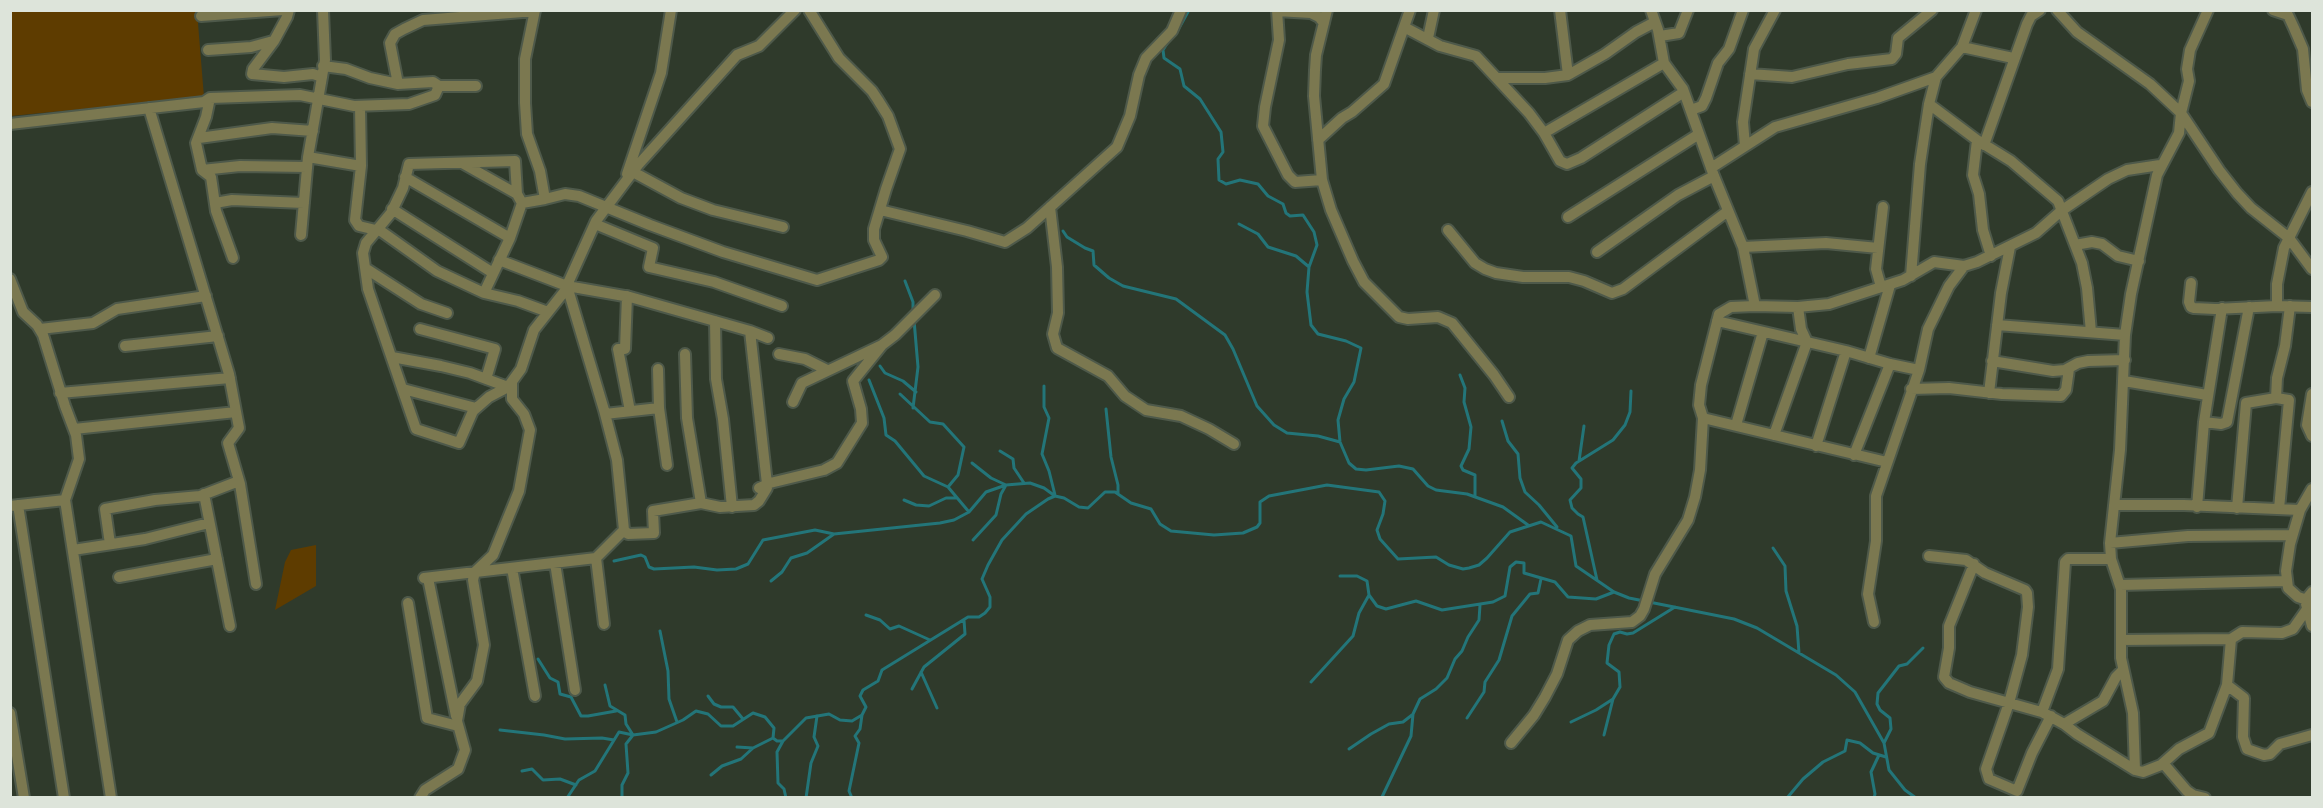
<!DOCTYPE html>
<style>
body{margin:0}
#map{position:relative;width:2323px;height:808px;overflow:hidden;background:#2f3a2b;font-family:"DM Sans",sans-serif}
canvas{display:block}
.frame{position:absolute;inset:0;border:12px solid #dde4da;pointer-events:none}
</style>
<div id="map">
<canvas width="2323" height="808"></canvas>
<div class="frame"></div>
</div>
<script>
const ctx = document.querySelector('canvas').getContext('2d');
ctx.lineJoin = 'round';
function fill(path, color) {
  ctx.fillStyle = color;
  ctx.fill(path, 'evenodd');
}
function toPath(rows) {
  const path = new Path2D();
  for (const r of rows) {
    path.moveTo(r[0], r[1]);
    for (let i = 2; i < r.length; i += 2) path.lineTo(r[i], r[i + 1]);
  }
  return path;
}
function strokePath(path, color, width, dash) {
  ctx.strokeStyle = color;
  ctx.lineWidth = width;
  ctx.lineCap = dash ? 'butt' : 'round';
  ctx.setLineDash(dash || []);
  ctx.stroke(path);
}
const green = toPath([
 [11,11,197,11,204,97,11,116],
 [316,545,316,586,275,610,285,562,291,550]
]);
const stream = toPath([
 [1178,30,1189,10],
 [1168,42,1163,50,1164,58,1180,69,1184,86,1200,99,1221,132,1223,152,1218,159,1219,180,1226,184,1240,180,1258,184,1268,196,1283,204,1286,213,1290,216,1303,215,1314,232,1317,245,1309,267,1307,292,1311,325,1318,334,1346,341,1361,348,1354,382,1344,399,1338,420,1340,442,1349,463,1356,469,1366,470,1399,466,1413,469,1428,486,1436,490,1467,494,1503,507,1528,525],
 [1239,224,1258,234,1268,247,1296,256,1309,267],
 [1063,231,1067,237,1085,248,1093,251,1094,265,1109,278,1123,286,1176,299,1225,335,1233,349,1257,406,1274,425,1287,433,1318,436,1340,442],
 [905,281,913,302,913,310],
 [880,366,885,373,903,381,916,392],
 [1460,375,1465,388,1464,402,1471,427,1469,449,1461,466,1463,470,1475,475,1475,497],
 [869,380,884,418,886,435,895,441,924,476,948,487],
 [1044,386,1044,407,1049,418,1042,454,1049,471,1055,495],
 [900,394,930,422,943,424,964,447,958,475,948,487,969,512],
 [913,408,918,367,914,320],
 [1106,409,1111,457,1118,485,1118,493],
 [1502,421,1508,441,1518,454,1520,478,1525,492,1539,505,1557,527],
 [1000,451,1013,459,1014,468,1024,483],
 [1579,461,1584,426],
 [972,463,991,478,1006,485,1001,494,996,515,973,540],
 [904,500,916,505,929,506,946,498,956,498],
 [1773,548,1785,566,1786,591,1797,626,1799,653],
 [614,561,641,555,645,557,649,567,654,569,694,567,717,570,736,569,748,564,763,540,815,530,834,534,940,523,954,520,969,512,986,492,1006,485,1030,483,1044,488,1055,496],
 [1340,576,1357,576,1367,581,1369,595],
 [1597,580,1583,517,1578,514,1572,508,1570,500,1581,488,1581,479,1572,468,1576,463,1613,440,1625,425,1630,412,1631,391],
 [771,581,782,572,791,558,807,553,834,534],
 [866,615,880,620,890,629,899,626,930,640],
 [660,631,668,671,669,699,677,722],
 [538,659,550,678,558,682,560,694,571,697,581,716,588,716,616,711],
 [921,672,937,708],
 [1311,682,1353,636,1359,613,1369,595,1377,606,1386,609,1416,601,1442,610,1493,602,1505,596,1510,567,1516,562,1524,563,1524,573,1555,582,1568,597,1596,599,1614,592],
 [605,685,610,706,625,715,626,724,633,735,626,744,628,773,622,785,622,798],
 [912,689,924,667,965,634,964,620],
 [708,696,714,704,721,707,733,707,743,719],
 [1467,718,1484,692,1485,682,1499,660,1512,616,1530,594,1538,593,1541,579],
 [1571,722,1596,710,1613,699],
 [500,730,544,735,565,739,602,738,614,740],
 [1604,735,1613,699,1620,687,1619,672,1607,663,1609,645,1614,634,1620,632,1627,634,1633,633,1675,607],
 [783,741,777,752,778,783,784,789,786,798],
 [1884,743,1891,729,1890,718,1880,710,1877,704,1878,693,1899,666,1907,664,1923,648],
 [737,747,753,748,773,738],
 [1349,749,1371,734,1389,724,1403,722,1412,715],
 [522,771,532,769,543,780,560,779,576,785],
 [711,775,722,766,741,759,753,748],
 [1382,797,1411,736,1413,714,1420,699,1436,689,1447,678,1455,659,1462,651,1468,637,1479,620,1480,605],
 [567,798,579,780,595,771,619,732,633,735,656,732,683,720,696,711,708,714,721,726,733,726,753,713,765,717,774,728,773,738,777,741,783,741,806,718,829,714,840,720,852,721,862,715,866,707,860,696,863,690,878,681,882,670,968,617,979,617,985,613,990,607,990,597,982,579,988,565,1002,540,1026,514,1048,499,1055,496,1064,498,1079,507,1088,508,1105,492,1115,492,1131,503,1151,509,1160,524,1171,531,1214,535,1243,533,1257,527,1260,523,1260,502,1269,496,1327,485,1379,492,1385,501,1383,514,1377,530,1380,539,1398,559,1436,557,1449,565,1463,569,1469,568,1479,565,1487,558,1510,532,1541,522,1571,536,1576,566,1614,592,1629,598,1734,619,1757,628,1836,675,1855,692,1884,743,1889,770,1905,790,1916,798],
 [806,798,811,763,818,746,814,737,817,716],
 [852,798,849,791,859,743,855,736,860,729,862,715],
 [1787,798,1803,779,1823,762,1845,751,1847,740,1860,743,1873,753,1886,757],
 [1874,798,1875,794,1871,772,1879,755]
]);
const minor = toPath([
 [289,10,287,17,274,41,253,69,252,74,284,77,313,74,322,77],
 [535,10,525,59,525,103,527,134,540,171,545,199,565,194,579,196,650,225,723,252,817,280,879,260,882,257,874,240,874,229,886,189,900,149,888,116,878,100,872,91,839,58,809,10],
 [1277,10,1279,40,1265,107,1263,126,1288,175,1295,182,1322,180],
 [1327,10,1316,55,1315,70,1314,96,1322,180,1331,210,1353,261,1364,282,1399,317,1408,319,1438,317,1452,323,1494,375,1509,397],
 [1560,10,1568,75],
 [1651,10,1658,30,1664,63,1683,89,1714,176,1743,247,1755,306,1798,307,1829,304,1903,280,1934,262,1964,266,1977,262,2036,233,2061,211,2108,179,2127,170,2160,165],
 [2057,10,2077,32,2150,84,2181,113,2219,170,2237,193,2251,208,2289,238,2312,269],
 [2273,10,2288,15,2294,28,2303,49,2307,90,2312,102],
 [1277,11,1311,13,1319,17,1324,23],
 [201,16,283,10],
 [1404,27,1410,10],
 [1660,36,1679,33,1688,10],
 [1428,38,1434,10],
 [1962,47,2013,58],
 [208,50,251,47,273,41],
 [323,66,346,69,370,78,398,84,390,43,395,34,404,29,423,20,535,11],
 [1750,74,1792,77,1848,64,1892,59,1896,54,1898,38,1932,10],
 [1498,78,1545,78,1568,75,1605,54,1636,32,1655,22],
 [398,84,433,82,439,86,476,86],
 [210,98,206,117,196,143,202,170,211,177,216,211,233,258],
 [1929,104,1977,140,2011,161,2058,201,2082,263,2087,288,2091,332],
 [360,106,361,166],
 [149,108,229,374,239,428,228,443,240,484,256,584],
 [1691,110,1702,106,1706,98,1718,63,1729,49,1743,10],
 [10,124,204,102,210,98,300,95,354,106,409,104,435,95,439,86],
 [1544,133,1664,63],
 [199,138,272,128,313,131],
 [1318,140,1342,118,1352,112,1384,84,1404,27,1440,46,1476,56,1529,113,1544,133,1560,161,1567,164,1581,158,1684,92],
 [1977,140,1973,175,1979,194,1983,230,1991,256],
 [1984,145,2027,24,2031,16,2040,10],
 [1745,146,1743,122,1754,49,1775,10],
 [308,157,361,166,355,220,359,226,376,230],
 [462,163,517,194],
 [1711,168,1775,127,1877,98,1936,77],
 [202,170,240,166,307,167],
 [633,172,681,198,713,210,783,227],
 [627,174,661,73,671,10],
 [405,177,510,238],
 [2312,192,2284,248,2277,284,2277,306,2312,307],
 [545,199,522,203,517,194,515,161,409,164,403,188,391,213,366,243,363,253,368,289,416,429,459,443,473,411,489,397,508,387,521,369,534,330,564,292,596,221,638,165,737,55,759,46,795,10],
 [215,203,232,200,304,203],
 [1050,207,1057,267,1058,313,1053,334,1057,348,1108,376,1125,396,1146,410,1181,416,1209,429,1234,444],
 [392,209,493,273],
 [880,210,967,231,1005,242,1027,228,1117,147,1130,116,1139,75,1146,58,1172,31,1181,10],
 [1568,217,1699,134],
 [595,224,653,248,649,267,714,282,782,306],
 [378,229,437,271,484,293,518,301,548,312],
 [1448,230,1475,263,1485,269,1496,273,1523,277,1569,277,1584,281,1612,293,1623,289,1728,211],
 [301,235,308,157,325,60,323,10],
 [2075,245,2092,242,2102,244,2118,256,2139,261],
 [1743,247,1826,243,1878,248],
 [1597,252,1678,195,1714,176],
 [499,260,567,286,630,297,750,331,768,338],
 [365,268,421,304,447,313],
 [1911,276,1920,164,1929,104,1936,77,1962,47,1976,10],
 [10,279,23,312,37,325,43,335,65,406,76,435,79,459,65,500,111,798],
 [2191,283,2189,302,2191,307,2194,308,2215,309,2277,306],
 [567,286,604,410,617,460,624,530],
 [1881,287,1876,269,1883,207],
 [484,293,510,238,522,203],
 [627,296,625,349,618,349,630,411],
 [715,321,716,379,723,419,732,507],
 [1717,321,1846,351,1890,364,1919,370],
 [1997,325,2125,335],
 [40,329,93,323,117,309,206,296],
 [420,329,495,349,486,379],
 [750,331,767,484],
 [125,346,218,336],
 [685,354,687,418,701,503],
 [779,354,805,359,827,370],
 [392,357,441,366,470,373,508,387],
 [1869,358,1890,285],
 [1992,361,2053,371,2065,370,2078,363,2088,361,2125,360],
 [658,369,659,408,667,465],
 [2124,381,2207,395],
 [403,389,476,408],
 [1911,389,1949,388,2002,394,2061,396,2066,390,2069,369],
 [60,393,230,378],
 [1989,393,2001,293,2010,247],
 [2312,394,2307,425,2312,436],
 [793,402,802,383,882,345,895,335,935,295],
 [605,414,659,408],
 [1703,418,1887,462],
 [2204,422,2221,424,2227,422,2249,307],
 [1736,425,1763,332],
 [74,429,236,412],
 [1774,435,1807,342,1801,329,1798,307],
 [1816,446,1846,351],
 [1854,455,1890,364],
 [759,488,770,483,824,470,837,463,862,423,861,409,853,381,882,345],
 [204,494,230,626],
 [18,505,64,798],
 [2114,505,2184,505,2300,510],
 [10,506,65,500],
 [2197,507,2204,422,2222,308],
 [2237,508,2246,403,2276,398],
 [2279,509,2289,400,2276,398,2277,378,2285,346,2290,306],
 [2110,543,2188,536,2292,535],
 [110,544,105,509,155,500,200,496,239,481],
 [73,550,145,539,209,523],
 [1929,556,1966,560,1985,573,2025,590,2027,593,2028,607,2022,655,2009,703,1986,769,1989,779,2017,791,2032,753,2051,716],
 [596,558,624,530,628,534,654,533,653,511,701,503,720,507,754,505,759,501,767,488],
 [2111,559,2068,559,2065,562,2058,669,2042,712,2064,724,2077,734,2135,770,2143,772,2161,765,2179,749,2209,733,2227,685,2244,698,2243,737,2247,749,2264,755,2270,754,2280,744,2312,735],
 [555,563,575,690],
 [1974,564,1949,626,1949,648,1944,677,1949,683,1970,692,2045,713],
 [512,568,535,696],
 [119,577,217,559],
 [424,578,596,558,604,624],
 [428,578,456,716],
 [2120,585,2286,581],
 [2312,592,2308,597,2306,604,2312,626],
 [2307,600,2298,597,2288,588,2286,571,2290,544,2300,510,2312,489],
 [408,603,427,718,458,726],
 [1874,622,1868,594,1876,541,1876,496,1919,370,1928,329,1949,286,1964,266],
 [2121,640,2231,639,2242,632,2282,633,2293,629,2307,609],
 [2227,685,2231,639],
 [10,713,24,798],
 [2064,724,2103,701,2116,677,2123,670],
 [1511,743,1534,715,1545,697,1557,674,1568,640,1578,631,1590,625,1632,622,1640,616,1644,609,1655,574,1688,520,1695,497,1700,470,1703,418,1699,405,1701,385,1719,314,1731,307,1755,306],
 [2163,763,2187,791,2193,795,2205,798],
 [2135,770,2133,713,2121,658,2121,589,2111,559,2110,543,2120,450,2125,335,2131,294,2157,175,2179,133,2181,113,2189,81,2187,69,2190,50,2208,10],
 [420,798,425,790,458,769,465,750,457,721,460,704,477,681,484,645,473,580,475,572,493,555,519,491,530,430,524,414,512,399,512,383]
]);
fill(green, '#5e3c00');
strokePath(stream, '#237579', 3);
strokePath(minor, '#4e594a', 14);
strokePath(minor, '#7b7850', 10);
</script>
